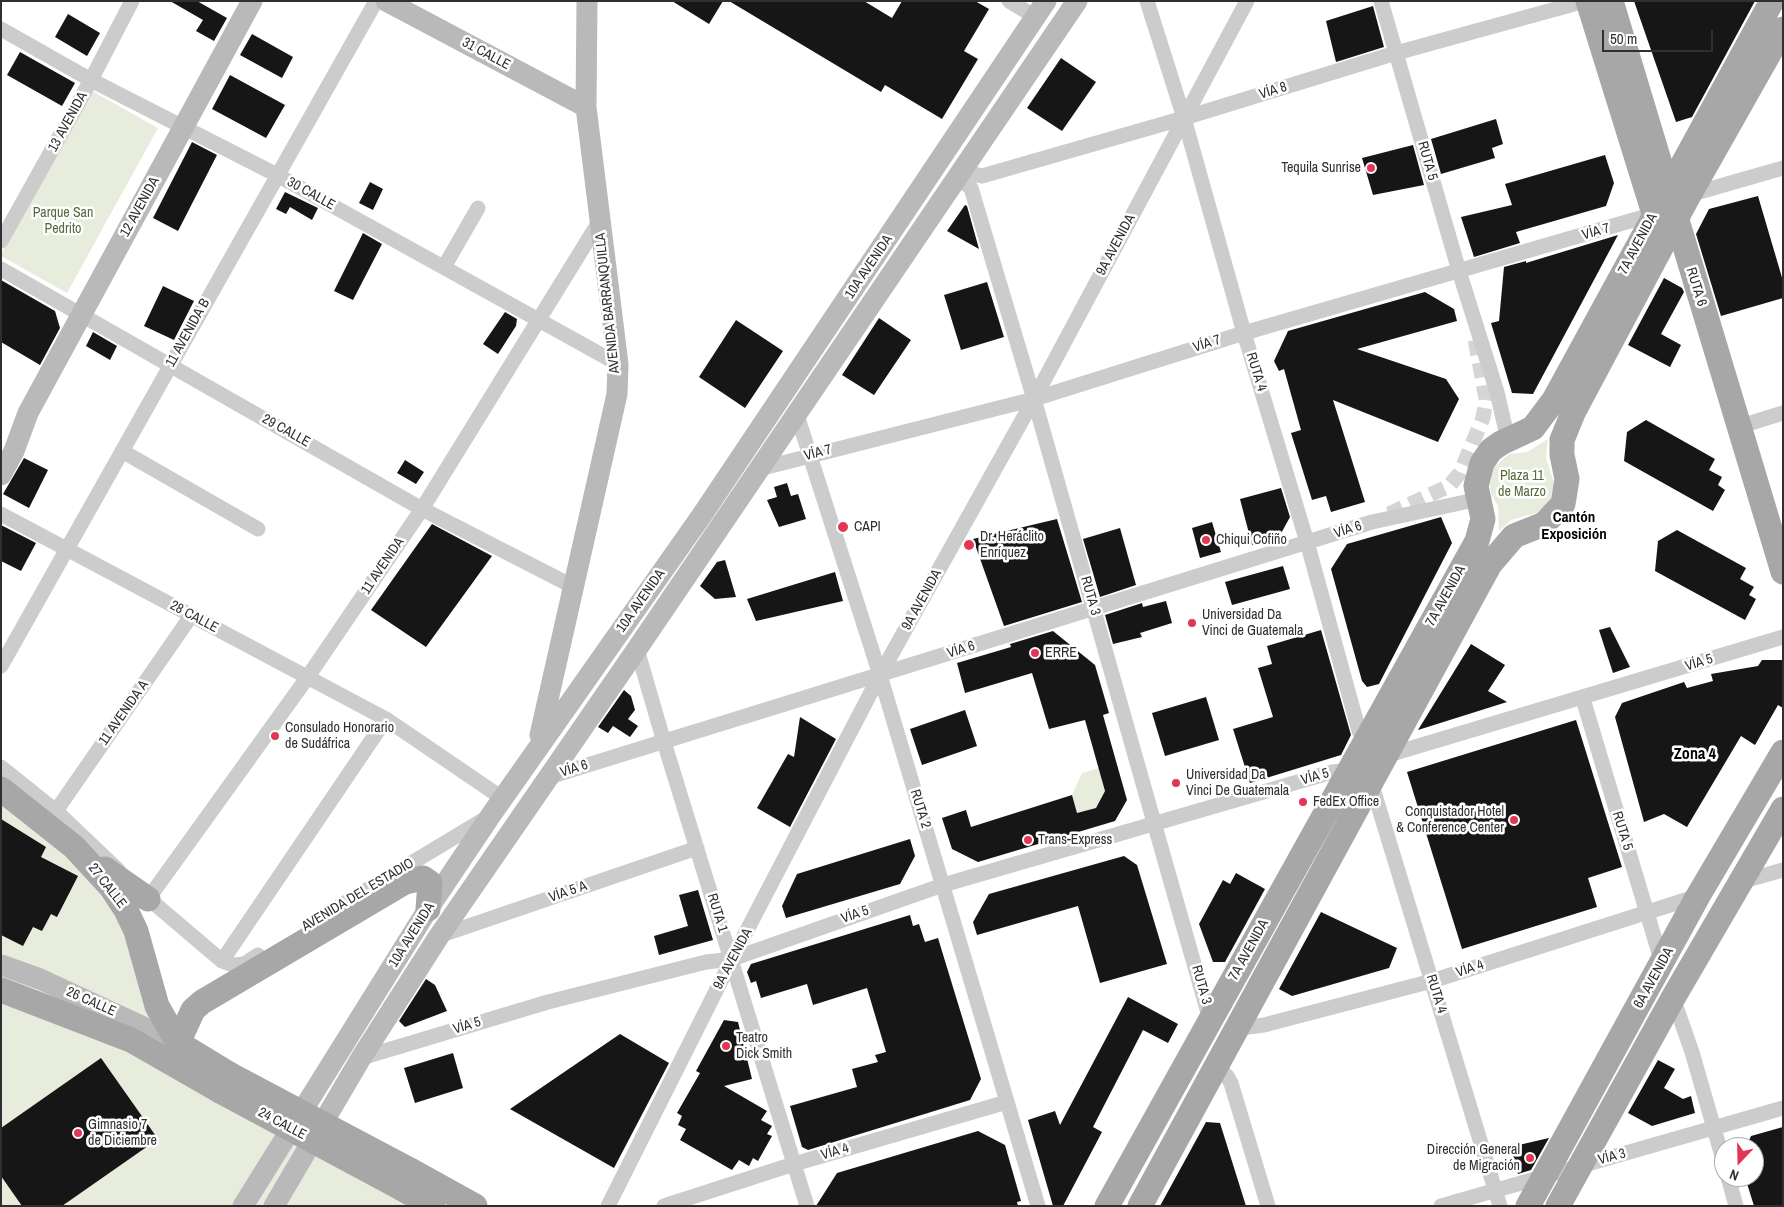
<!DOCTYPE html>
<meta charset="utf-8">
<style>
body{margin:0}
#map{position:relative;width:1784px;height:1207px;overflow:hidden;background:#fff;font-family:"Archivo Narrow",sans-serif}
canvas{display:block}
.frame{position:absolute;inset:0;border:2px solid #2f2f2f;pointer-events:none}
.north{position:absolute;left:1714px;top:1137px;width:50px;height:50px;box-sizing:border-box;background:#fff;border:1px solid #acacac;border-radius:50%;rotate:201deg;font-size:14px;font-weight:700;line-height:20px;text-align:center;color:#2f2f2f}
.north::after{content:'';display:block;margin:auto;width:18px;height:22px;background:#e13656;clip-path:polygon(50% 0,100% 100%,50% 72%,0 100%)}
.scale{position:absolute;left:1602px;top:30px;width:111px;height:22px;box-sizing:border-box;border:2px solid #2f2f2f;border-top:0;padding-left:6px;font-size:15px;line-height:18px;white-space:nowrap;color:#2f2f2f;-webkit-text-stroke:4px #fff;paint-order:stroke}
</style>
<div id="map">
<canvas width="1784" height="1207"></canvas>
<div class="frame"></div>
<div class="north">N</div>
<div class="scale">50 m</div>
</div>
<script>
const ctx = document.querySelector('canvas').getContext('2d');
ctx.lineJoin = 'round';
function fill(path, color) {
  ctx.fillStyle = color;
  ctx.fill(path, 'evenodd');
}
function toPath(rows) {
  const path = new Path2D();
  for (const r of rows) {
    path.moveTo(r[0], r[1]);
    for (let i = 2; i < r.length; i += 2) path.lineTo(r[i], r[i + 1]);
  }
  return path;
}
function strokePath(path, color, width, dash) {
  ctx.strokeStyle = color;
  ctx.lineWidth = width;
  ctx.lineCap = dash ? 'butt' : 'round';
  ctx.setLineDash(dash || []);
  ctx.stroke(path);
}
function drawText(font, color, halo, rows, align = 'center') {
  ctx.font = font + ' "Archivo Narrow",sans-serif';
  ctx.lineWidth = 5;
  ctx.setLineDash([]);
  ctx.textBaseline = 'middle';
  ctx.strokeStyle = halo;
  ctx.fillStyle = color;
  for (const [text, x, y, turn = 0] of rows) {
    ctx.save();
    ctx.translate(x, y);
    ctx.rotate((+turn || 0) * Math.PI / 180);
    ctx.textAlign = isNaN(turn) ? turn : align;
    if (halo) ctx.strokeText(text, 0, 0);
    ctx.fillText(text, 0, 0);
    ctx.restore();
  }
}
const green = toPath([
 [92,91,158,128,67,293,1,256,1,254],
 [1548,439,1546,457,1554,483,1550,501,1536,513,1511,520,1499,531,1498,506,1491,494,1490,484,1493,468,1509,454,1527,452],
 [1099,768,1105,791,1096,808,1077,813,1072,795,1082,773],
 [1,798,66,848,118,907,151,1008,417,1206,1,1206]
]);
const building = toPath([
 [170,1,197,1,227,18,214,41,196,31,203,20],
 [672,1,723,1,709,24],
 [729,1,864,1,892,18,902,1,975,1,989,9,964,51,978,59,942,119,885,85,881,92],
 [1634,1,1755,1,1692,117,1676,122],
 [1373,6,1384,47,1336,62,1326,21],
 [68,14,100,33,87,56,55,37],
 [252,34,293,57,282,78,240,55],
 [20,52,75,83,62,106,7,75],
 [1061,58,1096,82,1062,131,1027,108],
 [230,75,285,105,266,138,212,109],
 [1496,119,1503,144,1492,148,1495,158,1441,174,1431,139],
 [192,142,217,155,178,231,153,218],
 [1413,145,1424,185,1373,195,1362,158],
 [1605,155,1614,183,1606,206,1516,232,1520,243,1474,257,1461,217,1512,205,1505,184],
 [370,182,383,189,373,210,359,203],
 [285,192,318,208,312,220,290,207,286,214,276,209],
 [1758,196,1783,281,1783,298,1721,316,1696,234,1709,209],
 [965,205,967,206,979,249,947,231],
 [363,233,382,244,353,300,334,291],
 [1618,235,1533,394,1512,393,1491,323,1499,321,1504,267,1526,261,1526,263],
 [1664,278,1682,288,1684,292,1661,334,1681,345,1670,367,1628,345],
 [1,280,55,311,60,328,40,365,1,342],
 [987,282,1004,337,961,350,944,295],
 [163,286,194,301,174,340,144,326],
 [1425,292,1454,309,1457,321,1357,349,1446,379,1459,399,1438,442,1333,400,1365,502,1331,512,1326,496,1312,500,1291,433,1301,430,1284,369,1279,371,1274,361,1288,331],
 [505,312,517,319,516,326,498,354,483,344],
 [879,318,911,340,874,395,842,375],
 [736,320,783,351,745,408,699,377],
 [93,332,117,346,110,360,86,346],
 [1646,420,1715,459,1709,470,1722,477,1718,485,1725,490,1713,511,1624,461,1627,432],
 [24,458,48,470,29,508,3,494],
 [405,460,424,472,416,484,397,473],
 [787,483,791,496,798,494,806,519,779,527,767,500,777,497,774,487],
 [1281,488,1290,517,1278,539,1252,545,1240,499],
 [1441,517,1452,543,1379,684,1367,687,1362,681,1331,569,1347,544],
 [1057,519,1082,602,1004,626,973,539],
 [1212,522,1221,552,1200,558,1192,528],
 [432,524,492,556,426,647,371,610],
 [1,525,36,543,21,571,1,561],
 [1120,528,1136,585,1100,597,1083,539],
 [1677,530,1746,568,1740,579,1754,587,1749,595,1756,599,1745,620,1655,571,1658,541],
 [725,560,736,597,715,599,700,586,717,562],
 [1283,566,1290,589,1232,605,1225,582],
 [835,572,843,601,756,621,747,599],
 [1166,601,1172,623,1140,633,1142,637,1113,644,1105,615,1142,603,1143,607],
 [1610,627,1630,667,1613,673,1599,630],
 [1321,630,1351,735,1341,755,1250,783,1233,729,1273,717,1258,668,1272,664,1267,646],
 [1053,631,1095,665,1109,713,1103,715,1127,800,1115,821,978,862,952,849,942,818,966,810,971,827,1072,795,1077,813,1096,808,1105,791,1085,720,1049,729,1032,673,965,693,957,663,1011,647,1010,644],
 [1471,644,1505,665,1488,691,1507,702,1418,730],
 [1762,660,1783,660,1783,708,1778,705,1755,745,1741,736,1687,827,1664,814,1644,822,1615,717,1622,703,1684,682,1687,688,1713,681,1711,674,1758,666],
 [624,690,631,696,635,710,628,719,638,726,630,737,613,726,608,733,598,727],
 [1206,697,1219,740,1165,756,1152,713],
 [965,710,977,746,922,765,910,729],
 [800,717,836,739,790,827,757,808,788,754,794,757],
 [1576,720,1622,867,1588,878,1597,907,1462,949,1407,772],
 [1,819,46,847,41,857,78,876,57,917,51,914,42,931,33,927,23,946,1,935],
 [910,839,915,856,900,884,786,918,782,906,797,874],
 [1124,856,1137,865,1167,964,1100,983,1078,906,977,935,973,922,989,894],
 [1236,873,1265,889,1225,962,1213,962,1199,924,1223,880,1230,884],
 [698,890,713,940,659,955,654,936,688,926,679,895],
 [1321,912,1397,948,1389,968,1292,996,1279,989],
 [910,915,913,926,919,924,925,942,938,938,981,1079,970,1100,808,1150,802,1147,790,1106,857,1087,852,1069,878,1062,875,1055,886,1052,867,988,813,1005,807,984,761,998,756,981,751,983,747,972,751,964],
 [426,979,435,985,447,1011,405,1027,399,1021],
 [1128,997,1178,1024,1168,1043,1143,1030,1093,1127,1102,1132,1063,1206,1053,1206,1028,1120,1055,1111,1060,1125],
 [724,1020,738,1022,752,1079,724,1086,767,1111,761,1120,772,1126,767,1134,772,1136,758,1161,753,1158,749,1166,739,1160,732,1170,680,1140,686,1129,678,1125,682,1116,677,1113,700,1073,696,1071],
 [620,1034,669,1063,614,1168,510,1109],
 [453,1053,463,1088,415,1103,404,1068],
 [101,1058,158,1139,62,1206,22,1206,1,1176,1,1128],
 [1658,1060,1675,1069,1664,1088,1683,1099,1691,1096,1695,1113,1652,1126,1628,1113],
 [1206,1122,1220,1123,1246,1206,1160,1206],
 [1783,1127,1783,1206,1754,1206,1745,1177,1754,1177,1754,1147,1746,1147,1751,1136],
 [978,1131,1005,1145,1021,1201,1017,1202,1018,1206,816,1206,837,1173],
 [1549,1138,1531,1170,1518,1174,1510,1147]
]);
const streetTunnel = toPath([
 [1389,514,1449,486,1460,473,1483,418,1486,399,1475,339]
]);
const street = toPath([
 [1009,1,1036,17],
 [1147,1,1184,118,1244,333,1307,542,1359,731,1365,742],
 [1381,1,1459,271,1497,392,1508,440],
 [1,29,91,80,277,175,618,364],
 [962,171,982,176,1184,118,1396,53,1585,1],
 [958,178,971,188,1034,399,1210,1020],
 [1689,195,1783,168],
 [1,241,91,80,132,1],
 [444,267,478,208],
 [1,269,422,509,574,587],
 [797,415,880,675,1038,1206],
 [1738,427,1783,413],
 [122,451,258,529],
 [759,469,1034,399,1244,333,1654,214],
 [1,514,386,719,502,798],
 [637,649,664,742,807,1206],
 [1,666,376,1],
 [1583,699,1662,963],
 [1385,756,1783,637],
 [1,767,56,811,118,870],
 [549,777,1372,522,1479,499],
 [1371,782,1500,1206],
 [56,811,191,616],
 [1740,882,1783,870],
 [142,893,222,961,233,965,244,964,258,955],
 [148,899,307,678,422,509,599,222],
 [325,915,488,817],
 [439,936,697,848],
 [222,961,386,719],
 [1673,998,1692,1052,1724,1163],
 [1240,1022,1249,1027,1264,1025,1432,981,1698,896],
 [361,1058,548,1002,706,962,732,959,943,885,1332,772,1350,770],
 [1216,1066,1227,1076,1231,1083,1268,1206],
 [1728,1177,1736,1206],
 [608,1206,732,959,880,675,1034,399,1247,1],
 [664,1206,794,1164,1007,1102],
 [1441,1206,1783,1108]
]);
const secondary = toPath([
 [386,1,586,107],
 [1,475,14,451,28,413,252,1],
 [540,735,617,394,618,364,586,107,587,1],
 [1,965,40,979,178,1043],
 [243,1206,428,909,491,815,702,515,1046,1],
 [274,1206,361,1058,439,936,637,649,1077,1]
]);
const primary = toPath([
 [1588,1,1657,223],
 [1611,1,1783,572],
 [1,789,74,847,111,887,126,910,136,931,157,1006,178,1043,229,1074],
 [105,869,148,899],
 [1,990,131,1040,220,1091],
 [178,1043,193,1010,202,1002,405,882,423,878,430,883,428,909],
 [410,1170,475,1206],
 [401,1188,433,1206],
 [1107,1206,1477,541,1483,519,1476,486,1482,463,1491,450,1501,443,1533,428,1554,400,1772,1],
 [1140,1206,1490,564,1514,536,1544,524,1563,504,1567,479,1562,455,1562,440,1573,413,1689,195,1783,29],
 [1528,1206,1698,896,1783,752],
 [1558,1206,1673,998,1783,809]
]);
const primaryBridge = toPath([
 [229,1074,410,1170],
 [220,1091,401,1188]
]);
const markers = [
 [1371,168,5,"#e13656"],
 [843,527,6,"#e13656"],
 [1206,540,5,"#e13656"],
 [969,545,6,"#e13656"],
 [1192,623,5,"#e13656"],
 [1035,653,5,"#e13656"],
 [275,736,5,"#e13656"],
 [1176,783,5,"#e13656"],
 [1303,802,5,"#e13656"],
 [1514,820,5,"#e13656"],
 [1028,840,5,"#e13656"],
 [726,1046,5,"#e13656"],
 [78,1133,5,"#e13656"],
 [1530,1158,5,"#e13656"]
];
const streetNames = [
 ["31 CALLE",486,54,28],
 ["VÍA 8",1273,91,-17],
 ["13 AVENIDA",68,122,-61],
 ["RUTA 5",1427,161,74],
 ["30 CALLE",311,194,29],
 ["12 AVENIDA",140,207,-61],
 ["VÍA 7",1596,232,-16],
 ["7A AVENIDA",1638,244,-62],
 ["9A AVENIDA",1116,245,-62],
 ["10A AVENIDA",869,267,-56],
 ["RUTA 6",1696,287,73],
 ["AVENIDA BARRANQUILLA",608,303,-96],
 ["11 AVENIDA B",188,333,-61],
 ["VÍA 7",1207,344,-18],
 ["RUTA 4",1256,372,73],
 ["29 CALLE",286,431,29],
 ["VÍA 7",818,453,-15],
 ["VÍA 6",1348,530,-18],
 ["11 AVENIDA",383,566,-56],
 ["RUTA 3",1090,596,74],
 ["7A AVENIDA",1446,596,-61],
 ["9A AVENIDA",922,600,-61],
 ["10A AVENIDA",641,601,-55],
 ["28 CALLE",194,617,28],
 ["VÍA 6",961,650,-17],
 ["VÍA 5",1699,663,-17],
 ["11 AVENIDA A",124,713,-55],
 ["VÍA 6",574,769,-17],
 ["VÍA 5",1315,777,-16],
 ["RUTA 2",920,809,73],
 ["RUTA 5",1622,831,73],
 ["27 CALLE",107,886,52],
 ["VÍA 5 A",568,892,-19],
 ["AVENIDA DEL ESTADIO",358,895,-31],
 ["RUTA 1",717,913,73],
 ["VÍA 5",855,915,-19],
 ["10A AVENIDA",412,935,-58],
 ["7A AVENIDA",1249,950,-61],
 ["9A AVENIDA",733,959,-62],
 ["VÍA 4",1470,969,-18],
 ["6A AVENIDA",1654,978,-61],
 ["RUTA 3",1201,985,74],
 ["RUTA 4",1436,994,73],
 ["26 CALLE",91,1002,24],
 ["VÍA 5",467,1026,-17],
 ["24 CALLE",282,1124,28],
 ["VÍA 4",835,1152,-16],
 ["VÍA 3",1612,1157,-15]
];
const poiNames = [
 ["Tequila Sunrise",1361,168,"right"],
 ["CAPI",854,527],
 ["Dr. Heráclito",980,537],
 ["Enríquez",980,553],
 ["Chiqui Cofiño",1216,540],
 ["Universidad Da",1202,615],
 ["Vinci de Guatemala",1202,631],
 ["ERRE",1045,653],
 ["Consulado Honorario",285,728],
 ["de Sudáfrica",285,744],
 ["Universidad Da",1186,775],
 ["Vinci De Guatemala",1186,791],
 ["FedEx Office",1313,802],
 ["Conquistador Hotel",1504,812,"right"],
 ["& Conference Center",1504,828,"right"],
 ["Trans-Express",1038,840],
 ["Teatro",736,1038],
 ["Dick Smith",736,1054],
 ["Gimnasio 7",88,1125],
 ["de Diciembre",88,1141],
 ["Dirección General",1520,1150,"right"],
 ["de Migración",1520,1166,"right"]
];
const parkNames = [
 ["Parque San",63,213],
 ["Pedrito",63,229],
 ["Plaza 11",1522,476],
 ["de Marzo",1522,492]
];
const neighbourhoodNames = [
 ["Cantón",1574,518],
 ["Exposición",1574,535]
];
const quarterNames = [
 ["Zona 4",1695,755]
];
fill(green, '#e7ecdd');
fill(building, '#161616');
strokePath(streetTunnel, '#d5d5d5', 15, [15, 8]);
strokePath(street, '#ccc', 15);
strokePath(secondary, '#b9b9b9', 21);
strokePath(primary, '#a7a7a7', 25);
strokePath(primaryBridge, '#a7a7a7', 25);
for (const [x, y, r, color] of markers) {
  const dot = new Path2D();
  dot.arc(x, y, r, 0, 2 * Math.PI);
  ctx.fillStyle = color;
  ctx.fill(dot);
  strokePath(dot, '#fff', 2);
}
drawText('14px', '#2f2f2f', '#fff', streetNames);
drawText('14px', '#2f2f2f', '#fff', poiNames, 'left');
drawText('14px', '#576a3d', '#fff', parkNames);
drawText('bold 15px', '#000', '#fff', neighbourhoodNames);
drawText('bold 16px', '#000', '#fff', quarterNames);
</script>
